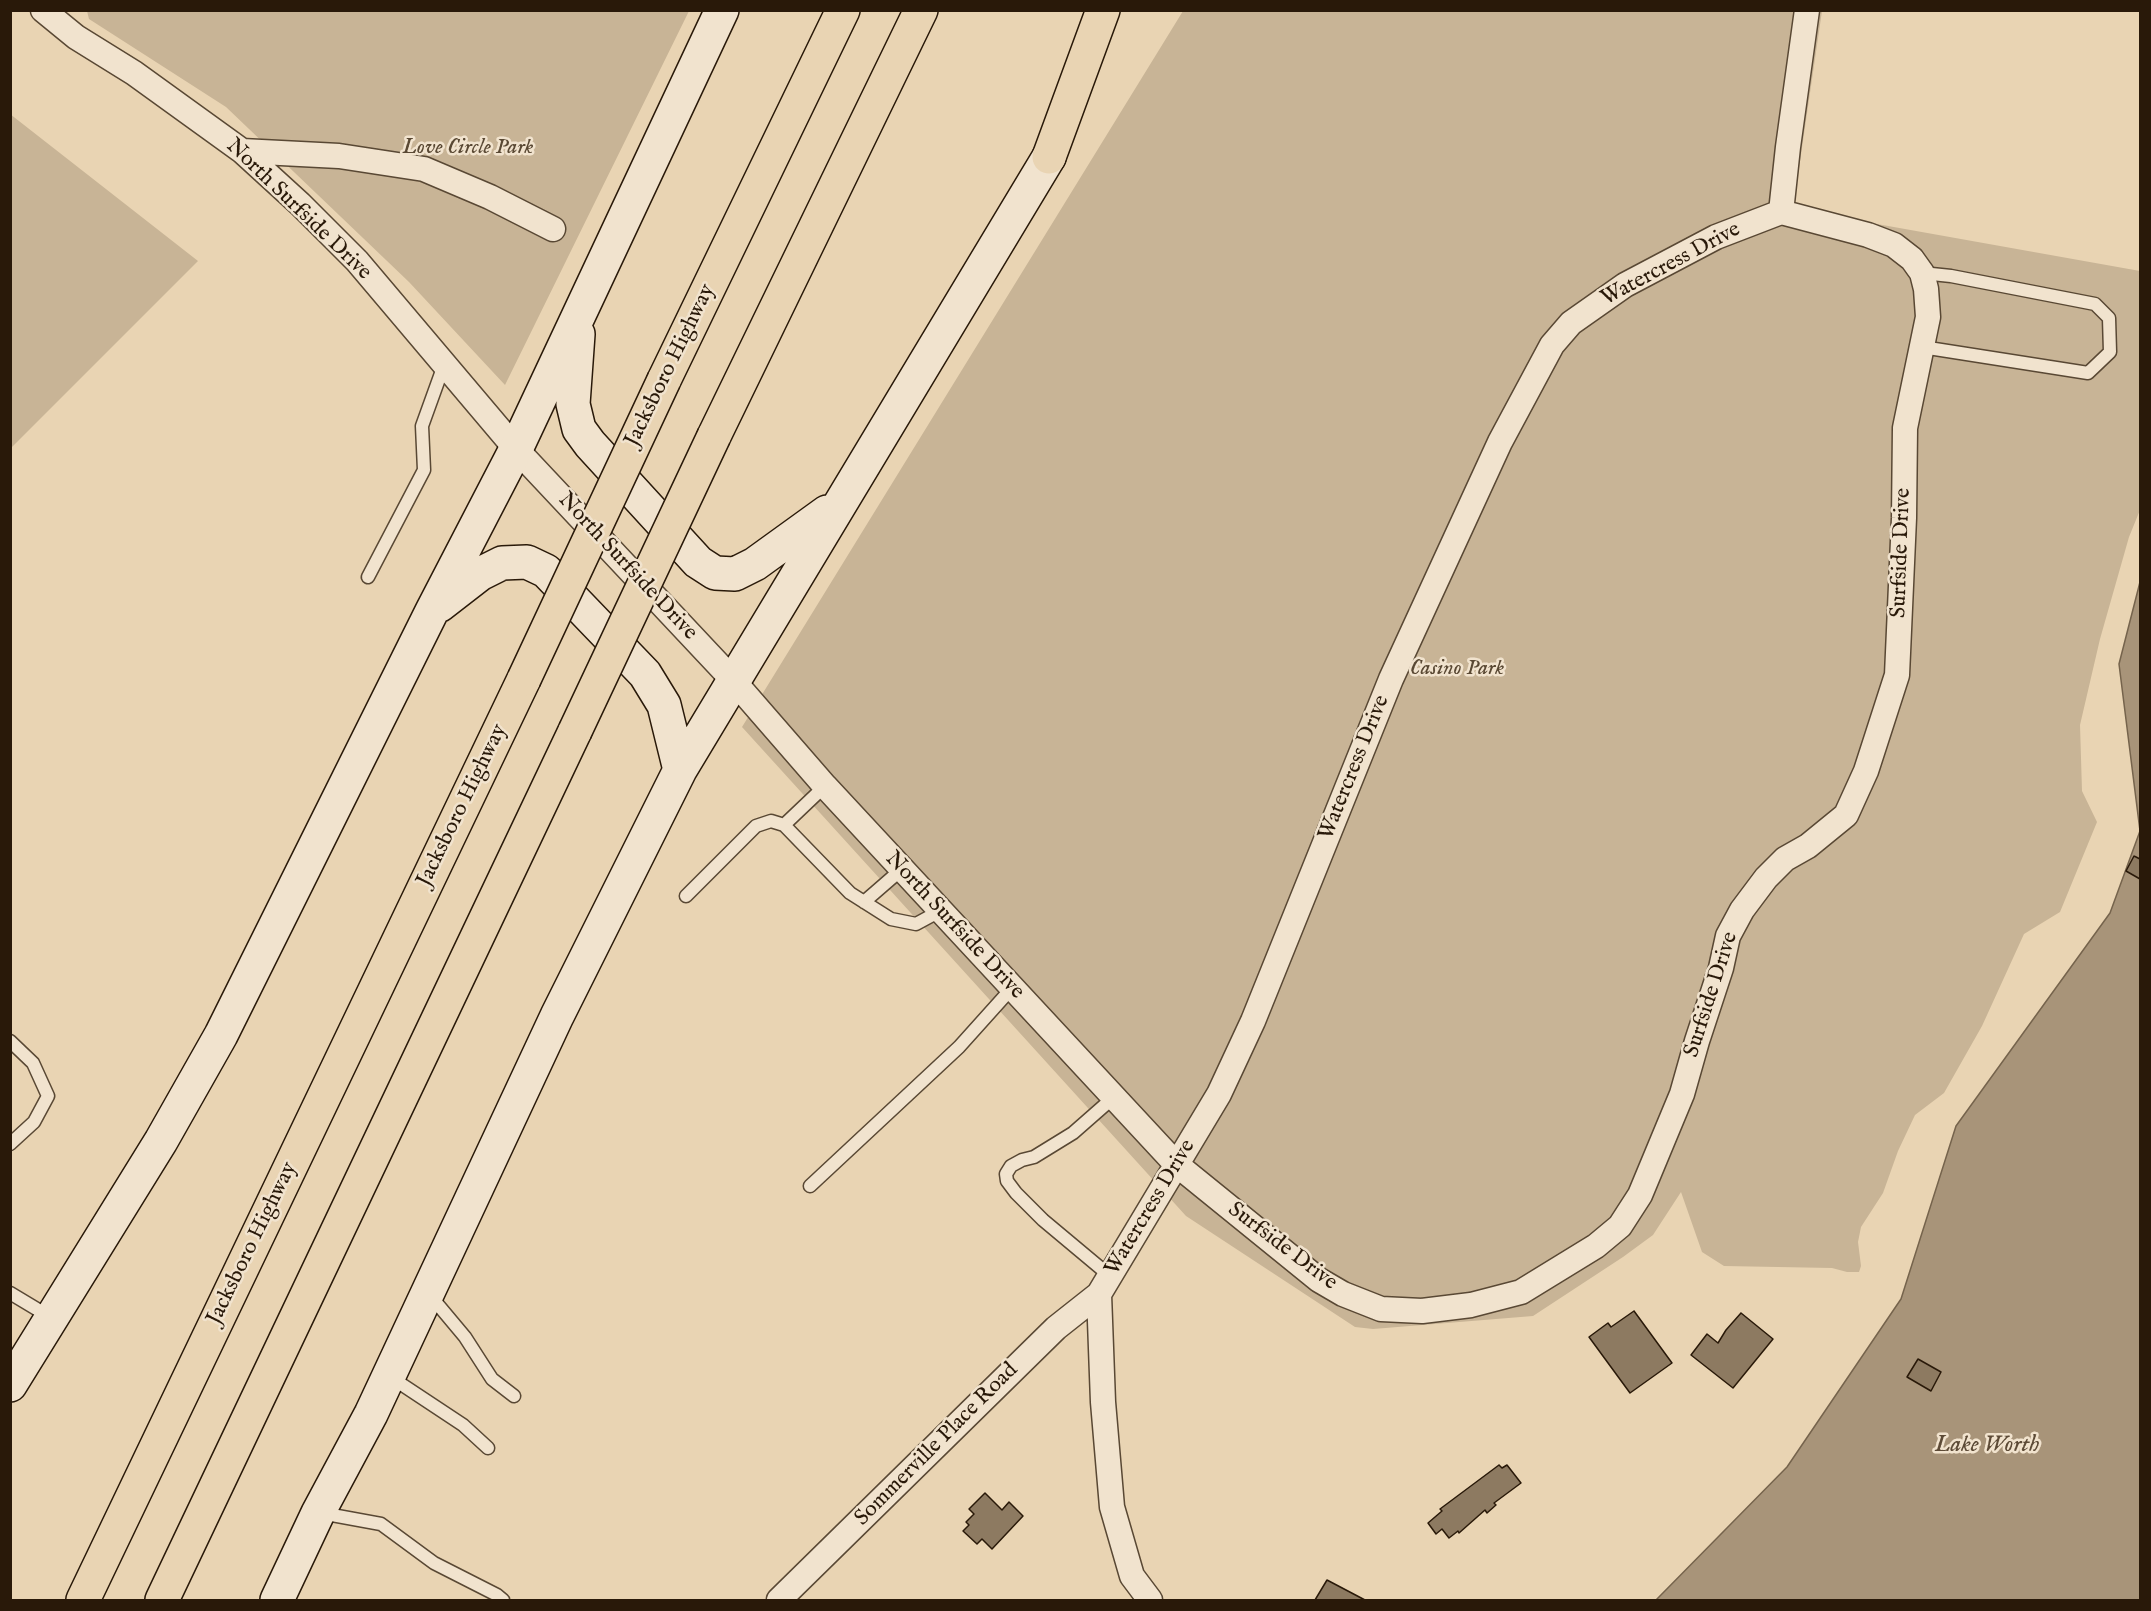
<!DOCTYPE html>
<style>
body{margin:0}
#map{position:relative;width:2151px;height:1611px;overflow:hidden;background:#e9d4b3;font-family:"IM FELL English",serif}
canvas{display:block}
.frame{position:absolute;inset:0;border:12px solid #291909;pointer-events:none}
</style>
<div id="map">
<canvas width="2151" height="1611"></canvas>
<div class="frame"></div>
</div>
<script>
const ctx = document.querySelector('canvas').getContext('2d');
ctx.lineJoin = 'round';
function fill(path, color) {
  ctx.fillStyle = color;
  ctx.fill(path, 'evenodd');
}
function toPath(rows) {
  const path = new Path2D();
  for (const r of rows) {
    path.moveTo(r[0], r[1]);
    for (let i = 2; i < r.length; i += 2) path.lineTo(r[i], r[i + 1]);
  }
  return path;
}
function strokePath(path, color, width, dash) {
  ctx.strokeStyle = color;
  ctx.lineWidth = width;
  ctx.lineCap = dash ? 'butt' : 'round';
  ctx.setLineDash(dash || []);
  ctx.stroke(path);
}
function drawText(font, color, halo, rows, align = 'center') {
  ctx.font = font + ' "IM FELL English",serif';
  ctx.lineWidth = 5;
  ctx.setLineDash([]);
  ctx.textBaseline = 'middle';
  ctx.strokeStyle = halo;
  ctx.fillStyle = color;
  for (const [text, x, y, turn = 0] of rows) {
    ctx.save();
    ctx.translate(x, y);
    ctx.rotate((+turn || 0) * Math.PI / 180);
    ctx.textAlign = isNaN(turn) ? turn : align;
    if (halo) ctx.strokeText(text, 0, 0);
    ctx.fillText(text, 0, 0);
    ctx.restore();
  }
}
const green = toPath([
 [87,11,689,11,505,385,409,282,226,107,89,19],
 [1183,11,1822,11,1793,209,2140,271,2140,510,2129,537,2100,639,2080,725,2082,791,2097,822,2060,912,2024,934,1982,1026,1944,1093,1915,1115,1898,1151,1883,1193,1861,1227,1858,1242,1861,1266,1859,1272,1847,1272,1832,1268,1724,1266,1702,1252,1681,1192,1653,1235,1623,1257,1533,1316,1373,1329,1355,1327,1186,1216,742,727],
 [10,114,198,261,11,448,10,448]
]);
const water = toPath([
 [2140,582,2140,1600,1656,1600,1787,1467,1901,1299,1956,1126,2110,913,2140,831,2119,664,2140,582]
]);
const building = toPath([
 [2134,856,2140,859,2140,879,2126,871,2134,856],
 [1634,1311,1672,1363,1630,1393,1589,1337,1608,1323,1611,1327,1634,1311],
 [1741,1313,1773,1339,1733,1388,1691,1355,1707,1334,1718,1343,1726,1330,1741,1313],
 [1918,1359,1941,1372,1931,1391,1907,1377,1918,1359],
 [1499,1465,1502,1468,1507,1465,1521,1483,1494,1503,1496,1505,1487,1513,1485,1510,1459,1533,1458,1531,1449,1538,1442,1529,1436,1534,1428,1523,1442,1511,1440,1509,1499,1465],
 [985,1493,1002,1510,1009,1502,1023,1516,992,1549,982,1539,977,1544,963,1531,969,1525,966,1522,974,1514,969,1509,985,1493],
 [1327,1580,1365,1600,1315,1600,1327,1580]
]);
const lane = toPath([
 [1922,347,2088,373,2110,352,2109,318,2095,304,1951,276,1922,273],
 [368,577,424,470,422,426,444,365],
 [784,825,825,786],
 [686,896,756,826,771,821,784,825,850,893,891,919,916,924,940,911],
 [864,902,902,869],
 [10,1041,33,1063,48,1096,34,1122,10,1144],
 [810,1186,959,1047,1012,988],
 [1110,1276,1043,1220,1016,1193,1007,1181,1006,1174,1011,1166,1022,1160,1034,1157,1073,1133,1114,1097],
 [10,1293,50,1317],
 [429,1294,465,1337,492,1379,514,1396],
 [389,1376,463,1425,488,1448],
 [321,1513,381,1524,434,1563,497,1595,503,1600]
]);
const street = toPath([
 [43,10,76,37,134,73,242,151,300,204,357,261,516,449,732,679,825,786,1176,1164,1319,1280,1343,1294,1381,1309,1422,1311,1471,1305,1521,1292,1596,1246,1620,1226,1640,1195,1682,1094,1697,1041,1721,968,1728,936,1742,910,1766,878,1785,859,1808,846,1846,815,1866,771,1897,675,1904,518,1905,428,1928,317,1926,289,1922,273,1912,259,1894,245,1868,235,1781,212],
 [242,151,339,156,424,169,490,197,553,229],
 [779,1600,1056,1328,1099,1294],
 [1150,1600,1132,1576,1112,1507,1103,1402,1099,1294,1219,1094,1253,1021,1391,679,1500,442,1552,345,1571,323,1625,285,1716,237,1781,212,1788,147,1807,10]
]);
const secondary = toPath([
 [578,334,573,404,579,429,590,444,698,562,715,573,735,574,755,564,827,512],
 [440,605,480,574,502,563,527,562,546,571,645,674,664,705,680,770],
 [10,1385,161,1141,221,1035,432,611,516,449,722,10],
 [277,1600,318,1513,371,1414,557,1016,680,770,1049,157]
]);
const highway = toPath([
 [1049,157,1103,10],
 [664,380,843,10],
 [714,436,921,10],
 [83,1600,524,679],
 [162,1600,575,731]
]);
const highwayBridge = toPath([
 [524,679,664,380],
 [575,731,714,436]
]);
const parkNames = [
 ["Love Circle Park",468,148],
 ["Casino Park",1457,669]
];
const streetNames = [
 ["North Surfside Drive",298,210,44],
 ["Watercress Drive",1671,265,-28],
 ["Jacksboro Highway",671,366,-64],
 ["Surfside Drive",1902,553,-88],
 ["North Surfside Drive",627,567,47],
 ["Watercress Drive",1355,768,-68],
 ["Jacksboro Highway",463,806,-64],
 ["North Surfside Drive",954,926,47],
 ["Surfside Drive",1712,995,-72],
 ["Watercress Drive",1151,1208,-59],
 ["Jacksboro Highway",253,1244,-64],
 ["Surfside Drive",1282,1247,37],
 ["Sommerville Place Road",937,1445,-45]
];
const waterNames = [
 ["Lake Worth",1987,1446]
];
fill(green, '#c8b496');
fill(water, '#a89479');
strokePath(water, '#75634c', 1.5);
fill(building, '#8d7a61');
strokePath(building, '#291909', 1.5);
strokePath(lane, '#594834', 15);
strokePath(street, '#594834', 27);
strokePath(secondary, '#291909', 36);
strokePath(highway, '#291909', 36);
strokePath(lane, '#f1e3ce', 12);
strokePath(street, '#f1e3ce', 24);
strokePath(secondary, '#f1e3ce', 33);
strokePath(highway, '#e9d4b3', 33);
strokePath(highwayBridge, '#291909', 36, []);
strokePath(highwayBridge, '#e9d4b3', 33);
drawText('italic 22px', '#594833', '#f1e3ce', parkNames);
drawText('22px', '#291909', '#f1e3ce', streetNames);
drawText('italic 24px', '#5c4a36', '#f1e3ce', waterNames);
</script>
